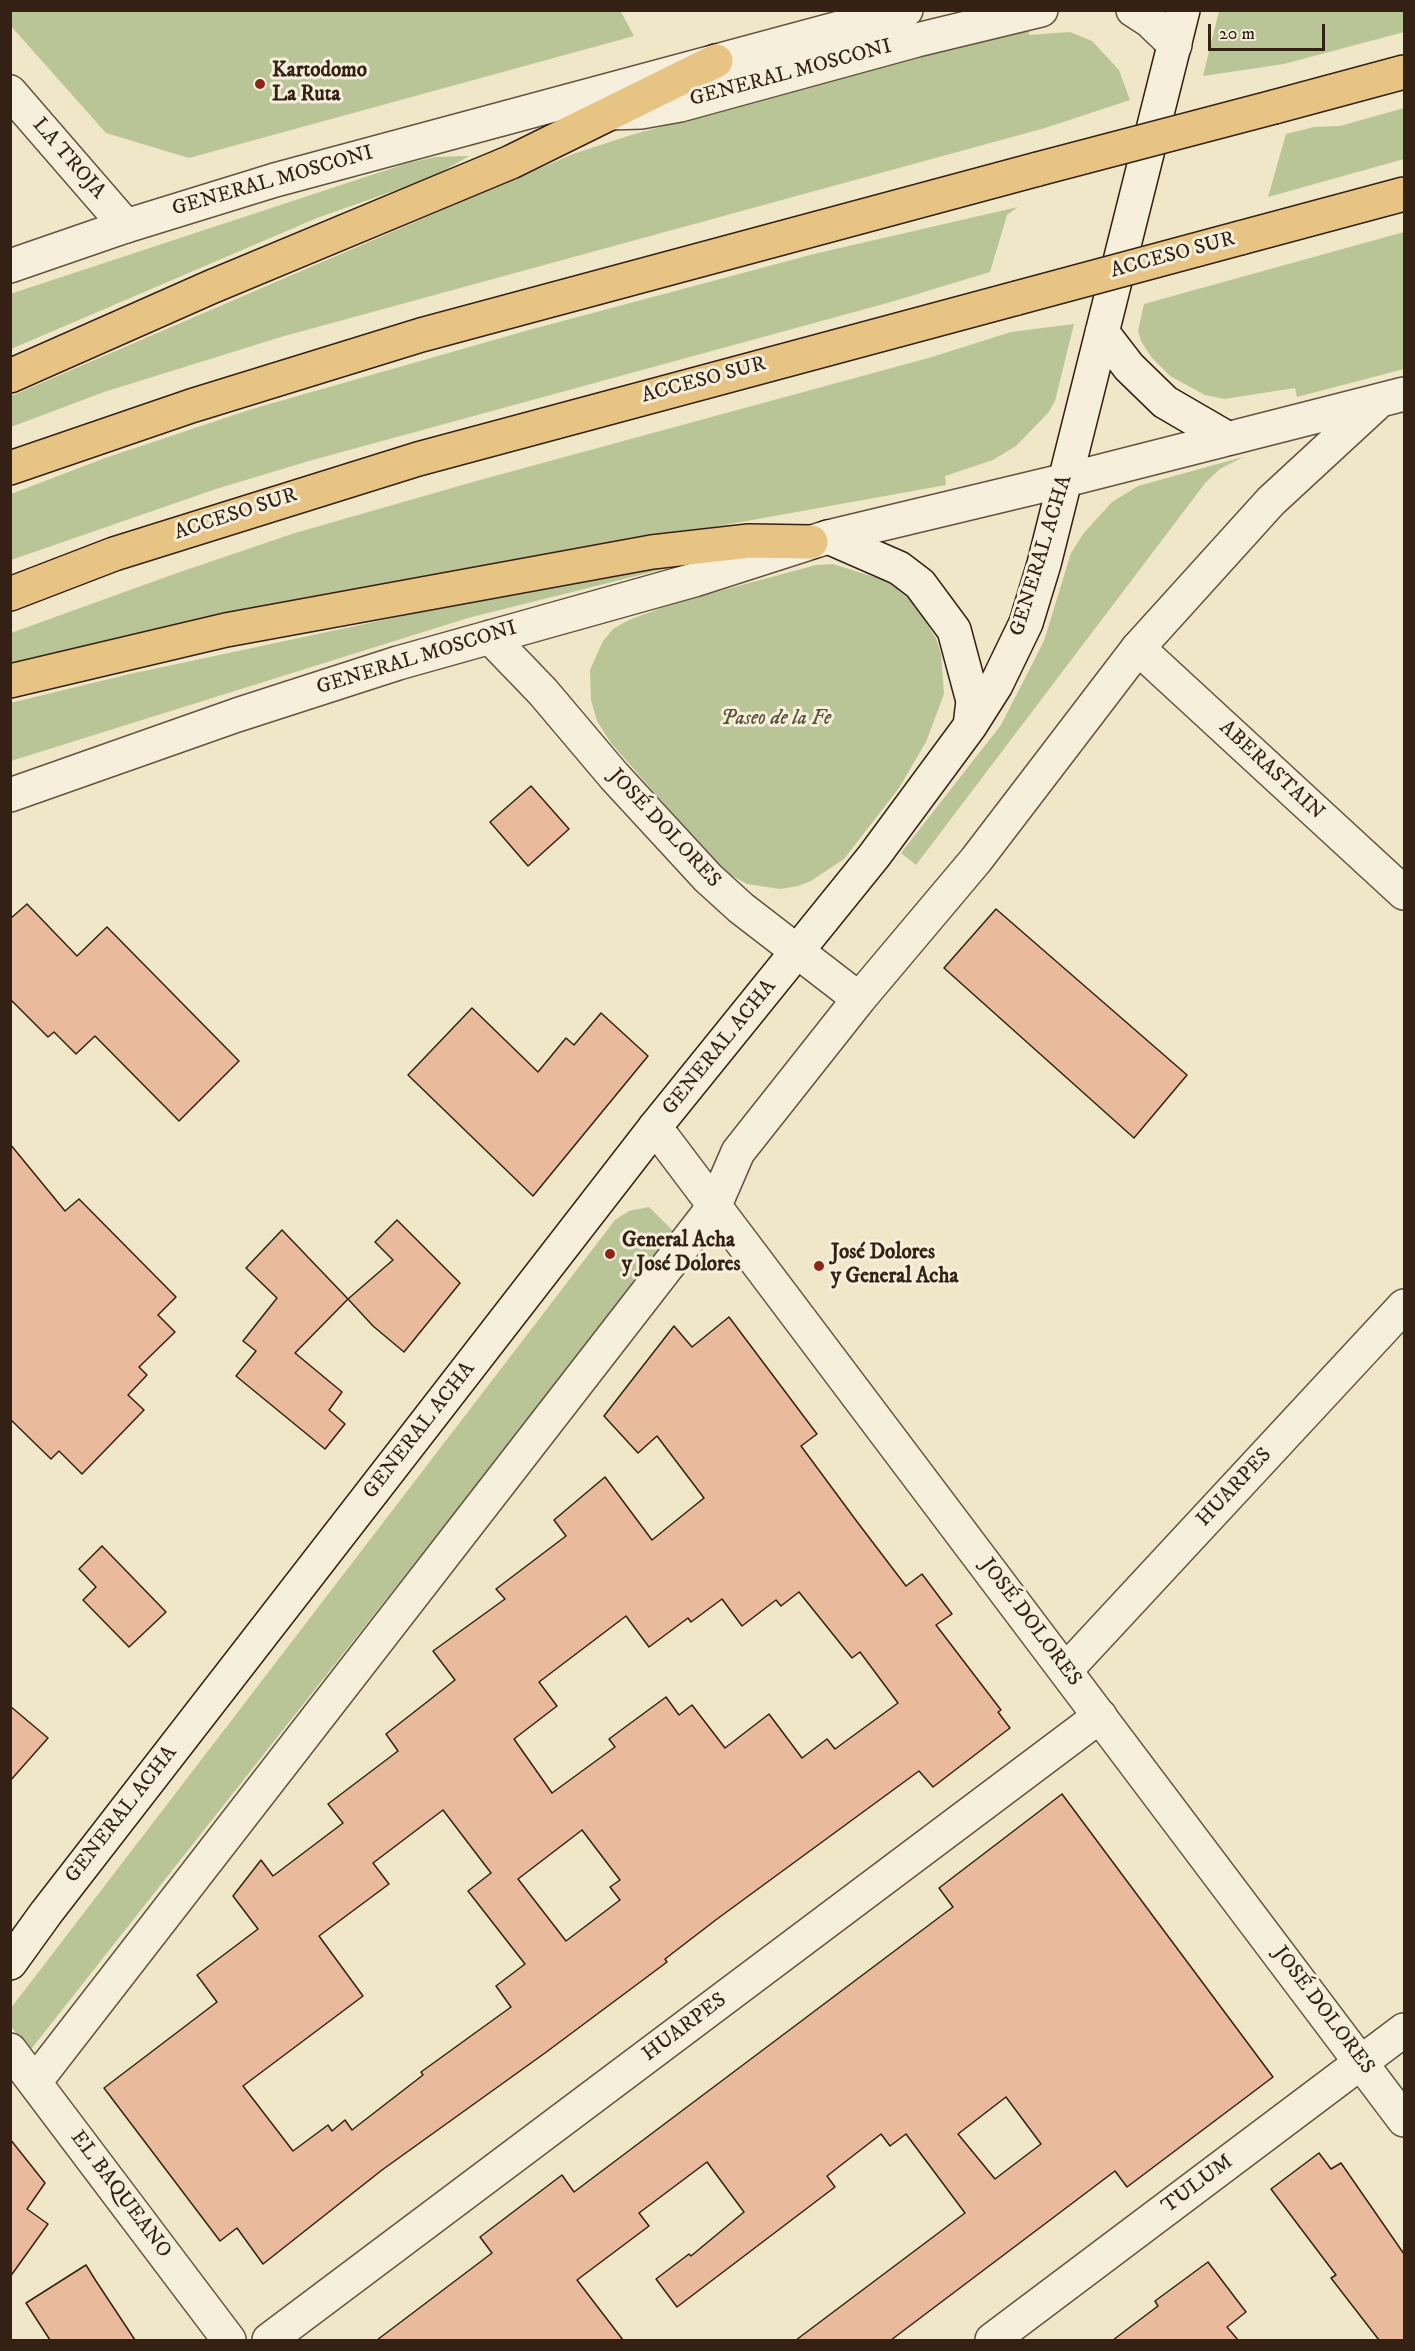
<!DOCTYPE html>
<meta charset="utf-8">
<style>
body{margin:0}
#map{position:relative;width:1415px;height:2351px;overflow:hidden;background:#efe7c7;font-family:"IM FELL DW Pica",serif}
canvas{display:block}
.frame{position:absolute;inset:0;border:12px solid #352113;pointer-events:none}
.scale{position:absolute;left:1208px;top:24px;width:117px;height:27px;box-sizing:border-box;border:3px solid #352113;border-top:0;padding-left:8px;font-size:18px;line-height:21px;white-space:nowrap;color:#352113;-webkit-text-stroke:4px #f5efdb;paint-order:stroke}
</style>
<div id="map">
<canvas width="1415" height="2351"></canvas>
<div class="frame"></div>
<div class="scale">20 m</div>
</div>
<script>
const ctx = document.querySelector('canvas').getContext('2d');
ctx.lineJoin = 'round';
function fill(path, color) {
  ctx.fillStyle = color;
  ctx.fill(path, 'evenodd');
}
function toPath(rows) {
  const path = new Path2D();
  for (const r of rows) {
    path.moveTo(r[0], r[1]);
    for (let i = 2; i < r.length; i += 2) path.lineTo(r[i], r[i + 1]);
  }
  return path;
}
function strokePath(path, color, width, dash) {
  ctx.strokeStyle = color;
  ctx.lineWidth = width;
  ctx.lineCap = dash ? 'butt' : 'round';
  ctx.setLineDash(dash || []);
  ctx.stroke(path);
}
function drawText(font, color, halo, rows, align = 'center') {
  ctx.font = font + ' "IM FELL DW Pica",serif';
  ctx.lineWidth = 6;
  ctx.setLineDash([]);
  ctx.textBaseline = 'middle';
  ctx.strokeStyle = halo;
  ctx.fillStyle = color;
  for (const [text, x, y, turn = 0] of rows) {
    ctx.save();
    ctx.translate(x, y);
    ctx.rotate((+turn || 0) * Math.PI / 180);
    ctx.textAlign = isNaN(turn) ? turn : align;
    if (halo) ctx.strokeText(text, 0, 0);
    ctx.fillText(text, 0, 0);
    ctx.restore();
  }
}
const green = toPath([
 [620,10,634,36,189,158,106,133,10,25,11,10],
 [1219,11,1404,11,1404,32,1284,64,1203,76],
 [1028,27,1029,35,1070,32,1092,41,1119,70,1130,100,1045,128,281,337,104,392,11,427,11,396,573,154,631,135],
 [1404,108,1404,159,1268,197,1286,134,1314,127,1340,126],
 [469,156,433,177,317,218,11,349,10,294,405,164,435,157],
 [1018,207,1007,215,990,272,891,302,309,461,216,489,11,560,11,494,105,458,252,409,529,330,814,254],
 [1404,232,1404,369,1297,397,1295,388,1224,399,1205,395,1170,376,1152,358,1141,341,1138,331,1144,304],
 [1074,324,1055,401,1048,413,1016,446,993,460,945,476,946,485,209,618,11,664,11,633,177,573,295,533,480,480,932,357,1011,332],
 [1243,457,1220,469,1206,482,916,865,901,853,1001,725,1044,641,1071,553,1083,534,1112,502,1138,486],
 [833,564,887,581,911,600,936,638,941,654,944,694,926,742,899,788,844,859,811,881,798,886,780,889,747,884,722,870,611,743,597,721,591,700,590,670,603,641,613,629,629,620,675,603,816,565],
 [676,566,468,618,11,761,10,703,130,674,618,570],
 [649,1207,675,1233,32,2048,27,2048,11,2026,11,2008,615,1220,629,1211]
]);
const building = toPath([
 [531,786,569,829,528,866,490,822,531,786],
 [27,904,77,956,107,927,239,1061,179,1121,95,1036,76,1054,54,1032,48,1037,10,999,10,919,27,904],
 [996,909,1187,1075,1134,1138,944,968,996,909],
 [472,1008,538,1072,566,1038,574,1045,601,1013,648,1056,533,1196,408,1075,472,1008],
 [10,1144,65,1211,79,1199,176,1297,158,1315,175,1332,139,1367,147,1375,128,1395,144,1410,82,1474,59,1451,51,1459,10,1419,10,1144],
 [397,1220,460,1283,404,1352,373,1326,348,1299,393,1260,375,1242,397,1220],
 [282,1230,348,1299,295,1353,342,1392,329,1410,345,1424,325,1449,236,1376,256,1351,243,1341,277,1298,246,1268,282,1230],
 [729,1317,817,1434,801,1446,858,1523,906,1586,922,1574,952,1614,936,1625,1001,1710,998,1712,1010,1728,933,1787,919,1771,717,1919,665,1959,667,1962,545,2053,382,2170,263,2264,237,2228,220,2241,104,2088,217,2002,197,1975,258,1929,233,1896,261,1860,273,1876,343,1823,328,1804,398,1751,386,1734,455,1680,433,1651,505,1599,496,1589,566,1536,554,1520,605,1477,652,1540,704,1498,657,1436,638,1453,604,1416,674,1326,692,1347,729,1317],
 [799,1592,852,1658,860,1652,898,1703,835,1749,827,1739,802,1758,769,1714,725,1748,692,1705,679,1715,666,1697,609,1739,615,1747,552,1793,514,1739,557,1706,539,1682,626,1616,649,1647,688,1618,691,1622,722,1599,742,1626,776,1600,781,1606,799,1592],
 [443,1810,491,1873,468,1891,525,1964,496,1986,511,2007,421,2072,423,2075,352,2130,345,2120,332,2131,328,2125,293,2151,243,2086,363,1996,319,1936,389,1884,373,1863,443,1810],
 [582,1830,620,1880,610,1887,620,1900,566,1941,518,1879,582,1830],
 [102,1546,166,1612,129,1647,83,1600,96,1587,79,1569,102,1546],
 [10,1706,48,1738,10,1781,10,1706],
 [1062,1794,1273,2077,1127,2187,1115,2171,891,2340,796,2340,965,2213,906,2134,890,2146,881,2134,827,2176,835,2187,677,2307,656,2279,689,2254,691,2256,744,2212,707,2162,639,2213,649,2226,577,2280,623,2340,377,2340,492,2253,480,2237,562,2175,574,2192,953,1907,939,1888,1062,1794],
 [1006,2097,1041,2144,995,2179,958,2134,1006,2097],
 [10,2139,45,2183,27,2209,48,2224,10,2277,10,2139],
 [1319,2153,1331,2169,1341,2163,1404,2254,1404,2340,1379,2340,1331,2278,1336,2275,1271,2189,1319,2153],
 [1208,2262,1246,2312,1227,2327,1238,2340,1113,2340,1158,2306,1155,2301,1208,2262],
 [86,2265,96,2281,135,2340,50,2340,26,2303,86,2265]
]);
const minor = toPath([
 [10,92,126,226],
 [1138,648,1404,893],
 [1066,1670,1404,1306],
 [10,2050,229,2340],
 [35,2082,715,1205],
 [269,2340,1100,1716],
 [992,2340,1404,2030]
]);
const tertiary = toPath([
 [1133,10,1150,21,1175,45],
 [609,113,641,112,680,105,917,40,1041,10],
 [10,266,126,226,275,180,906,10],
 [490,637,543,692,614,776,708,878,741,908,859,999],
 [10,795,237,715,398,663,694,580,828,537,1066,480,1404,394],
 [655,1127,1404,2120],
 [715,1205,738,1152,859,999,976,860,1138,648,1271,501,1376,404]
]);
const secondary = toPath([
 [1102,332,1129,367,1165,402,1227,438],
 [828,537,899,568,920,584,954,630,973,701,970,726],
 [10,1963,46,1913,655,1127,874,856,970,726,996,685,1026,623,1044,564,1183,10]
]);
const motorway = toPath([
 [1274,107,1404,72],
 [1240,238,1404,194],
 [10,376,211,287,511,162,716,61],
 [10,468,191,406,421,335,1038,169],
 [10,594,114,554,418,459,1017,298],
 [10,681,226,630,652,552,749,541,811,542]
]);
const motorwayBridge = toPath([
 [1038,169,1274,107],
 [1017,298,1240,238]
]);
const markers = [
 [260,84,6,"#8f2418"],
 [610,1254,6,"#8f2418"],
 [819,1266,6,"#8f2418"]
];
const poiNames = [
 ["Kartodomo",272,72],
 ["La Ruta",272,96],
 ["General Acha",622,1242],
 ["y José Dolores",622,1266],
 ["José Dolores",831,1254],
 ["y General Acha",831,1278]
];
const streetNames = [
 ["GENERAL MOSCONI",791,74,-15],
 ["LA TROJA",68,159,49],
 ["GENERAL MOSCONI",273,182,-16],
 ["ACCESO SUR",1173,256,-15],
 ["ACCESO SUR",704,381,-15],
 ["ACCESO SUR",236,515,-18],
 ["GENERAL ACHA",1042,556,-73],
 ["GENERAL MOSCONI",417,659,-17],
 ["ABERASTAIN",1271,771,43],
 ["JOSÉ DOLORES",664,829,47],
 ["GENERAL ACHA",720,1048,-51],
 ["GENERAL ACHA",420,1431,-52],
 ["HUARPES",1235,1488,-47],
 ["JOSÉ DOLORES",1030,1623,53],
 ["GENERAL ACHA",122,1815,-52],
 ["JOSÉ DOLORES",1323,2011,53],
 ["HUARPES",685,2028,-37],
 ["TULUM",1198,2185,-37],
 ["EL BAQUEANO",120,2195,53]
];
const parkNames = [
 ["Paseo de la Fe",776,720]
];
fill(green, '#b9c596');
fill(building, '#eaba9d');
strokePath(building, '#352113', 1.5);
strokePath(minor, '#645240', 36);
strokePath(tertiary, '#645240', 36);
strokePath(secondary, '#352113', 36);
strokePath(motorway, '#352113', 36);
strokePath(minor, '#f5efdb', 33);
strokePath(tertiary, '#f5efdb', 33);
strokePath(secondary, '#f5efdb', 33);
strokePath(motorway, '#e8c484', 33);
strokePath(motorwayBridge, '#352113', 36, []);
strokePath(motorwayBridge, '#e8c484', 33);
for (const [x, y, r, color] of markers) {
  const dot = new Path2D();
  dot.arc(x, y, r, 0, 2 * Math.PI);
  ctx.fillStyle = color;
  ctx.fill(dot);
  strokePath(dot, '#f5efdb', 2);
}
drawText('bold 21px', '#352113', '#f5efdb', poiNames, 'left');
drawText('21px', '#352113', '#f5efdb', streetNames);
drawText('italic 21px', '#5d523a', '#f5efdb', parkNames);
</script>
